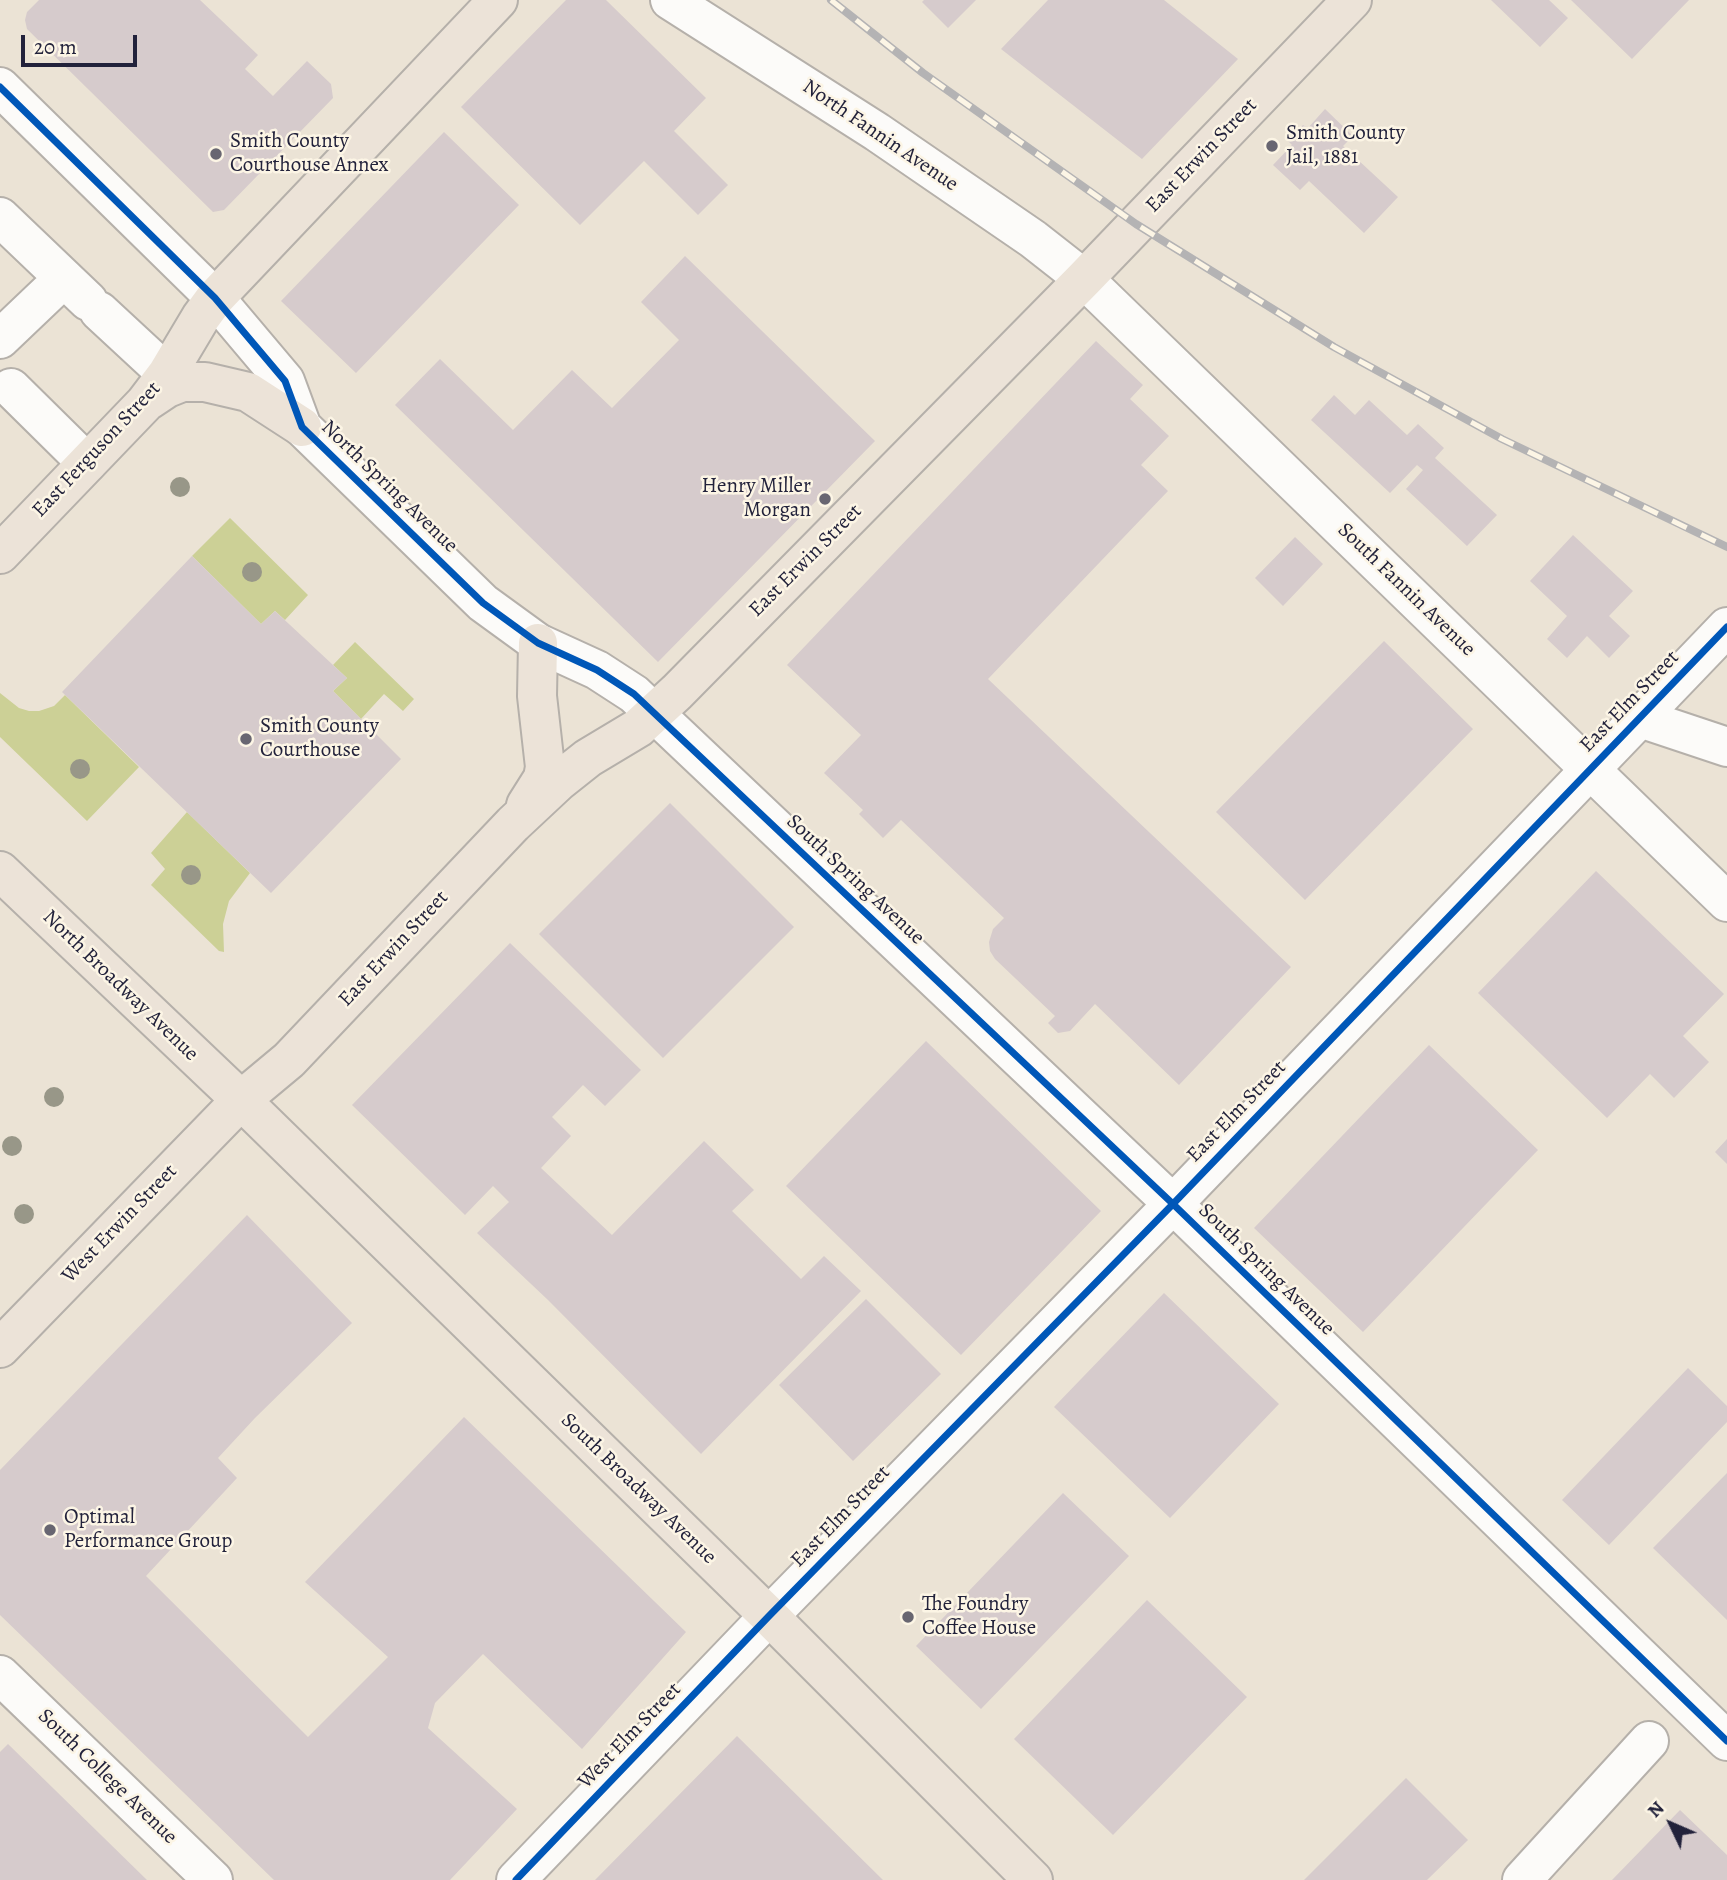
<!DOCTYPE html>
<style>
body{margin:0}
#map{position:relative;width:1727px;height:1880px;overflow:hidden;background:#ebe3d5;font-family:Alegreya,serif}
canvas{display:block}
.north{position:absolute;left:1636px;top:1789px;width:70px;height:70px;-webkit-text-stroke:5px #fcf5e5;paint-order:stroke;rotate:314deg;font-size:19px;font-weight:700;line-height:28px;text-align:center;color:#22223b}
.north::after{content:'';display:block;margin:auto;width:24px;height:32px;background:#22223b;clip-path:polygon(50% 0,100% 100%,50% 72%,0 100%)}
.scale{position:absolute;left:21px;top:35px;width:116px;height:32px;box-sizing:border-box;border:4px solid #22223b;border-top:0;padding-left:9px;font-size:21px;line-height:24px;white-space:nowrap;color:#22223b;-webkit-text-stroke:5px #fcf5e5;paint-order:stroke}
</style>
<div id="map">
<canvas width="1727" height="1880"></canvas>
<div class="north">N</div>
<div class="scale">20 m</div>
</div>
<script>
const ctx = document.querySelector('canvas').getContext('2d');
ctx.lineJoin = 'round';
function fill(path, color) {
  ctx.fillStyle = color;
  ctx.fill(path, 'evenodd');
}
function toPath(rows) {
  const path = new Path2D();
  for (const r of rows) {
    path.moveTo(r[0], r[1]);
    for (let i = 2; i < r.length; i += 2) path.lineTo(r[i], r[i + 1]);
  }
  return path;
}
function strokePath(path, color, width, dash) {
  ctx.strokeStyle = color;
  ctx.lineWidth = width;
  ctx.lineCap = dash ? 'butt' : 'round';
  ctx.setLineDash(dash || []);
  ctx.stroke(path);
}
function drawText(font, color, halo, rows, align = 'center') {
  ctx.font = font + ' Alegreya,serif';
  ctx.lineWidth = 5;
  ctx.setLineDash([]);
  ctx.textBaseline = 'middle';
  ctx.strokeStyle = halo;
  ctx.fillStyle = color;
  for (const [text, x, y, turn = 0] of rows) {
    ctx.save();
    ctx.translate(x, y);
    ctx.rotate((+turn || 0) * Math.PI / 180);
    ctx.textAlign = isNaN(turn) ? turn : align;
    if (halo) ctx.strokeText(text, 0, 0);
    ctx.fillText(text, 0, 0);
    ctx.restore();
  }
}
const green = toPath([
 [230,518,308,595,285,620,275,611,261,624,192,556],
 [355,642,414,699,403,711,384,694,361,719,333,691,347,678,333,665],
 [0,693,19,708,29,711,39,711,54,706,65,695,139,767,87,821,0,737],
 [187,812,250,873,229,901,223,924,224,952,219,951,151,885,165,869,151,853]
]);
const building = toPath([
 [39,0,200,0,258,55,245,69,273,96,307,61,331,84,333,98,224,210,213,212,27,29,25,20,27,12],
 [566,0,606,0,706,98,674,131,728,185,698,215,644,161,580,225,461,107],
 [924,0,976,0,948,28,922,2],
 [1048,0,1164,0,1238,59,1142,159,1001,49],
 [1491,0,1549,0,1568,18,1540,47],
 [1571,0,1689,0,1632,59],
 [1325,109,1353,136,1343,146,1398,197,1364,233,1309,181,1300,190,1273,165,1292,145,1288,141,1303,125,1308,128],
 [444,132,519,205,356,373,281,301],
 [685,256,875,441,658,662,395,405,440,359,513,430,572,370,612,408,679,340,641,302],
 [1096,341,1143,385,1130,399,1169,436,1141,465,1168,491,988,679,1291,967,1179,1085,1095,1004,1070,1031,1058,1033,1048,1023,1055,1016,995,959,990,951,989,942,993,929,1004,918,901,820,883,838,859,814,863,810,824,773,861,735,787,665],
 [1334,395,1355,415,1369,400,1407,435,1418,424,1444,448,1435,458,1497,515,1467,546,1406,489,1423,470,1417,465,1390,493,1311,420],
 [1573,535,1633,591,1609,616,1630,636,1609,658,1587,636,1567,658,1547,639,1567,616,1530,581],
 [1295,537,1323,564,1283,606,1255,578],
 [192,556,261,624,275,611,347,678,333,691,401,759,271,893,62,692],
 [1384,641,1473,729,1305,900,1216,812],
 [670,803,794,927,663,1058,539,934],
 [1596,871,1724,994,1683,1036,1709,1062,1674,1098,1650,1074,1607,1118,1478,993],
 [510,943,641,1070,605,1106,583,1085,552,1117,571,1136,541,1168,612,1235,704,1141,754,1190,732,1211,801,1279,824,1256,861,1291,701,1454,548,1300,477,1233,509,1202,493,1186,465,1215,352,1105],
 [926,1041,1101,1211,961,1355,786,1186],
 [1429,1045,1538,1150,1363,1332,1254,1228],
 [1727,1139,1727,1164,1715,1152],
 [247,1215,352,1323,255,1418,218,1458,237,1478,146,1576,308,1737,388,1657,305,1582,464,1417,686,1632,582,1749,483,1654,435,1703,428,1728,517,1809,450,1880,274,1880,0,1615,0,1470],
 [1164,1293,1279,1404,1170,1518,1054,1407],
 [866,1299,941,1374,853,1461,779,1385],
 [1688,1368,1727,1406,1727,1422,1609,1545,1562,1500],
 [1727,1473,1727,1620,1653,1548],
 [1063,1493,1129,1556,981,1709,916,1646],
 [1147,1600,1247,1697,1113,1835,1014,1739],
 [737,1736,883,1880,595,1880],
 [8,1744,147,1880,0,1880,0,1752],
 [1406,1778,1468,1840,1427,1880,1304,1880],
 [1680,1810,1727,1855,1727,1880,1612,1880]
]);
const minor = toPath([
 [670,0,877,132,1033,239,1084,279,1727,902],
 [0,87,215,298,285,381,302,427,483,603,538,643,597,670,634,694,1173,1204,1727,1741],
 [0,217,88,301],
 [99,311,167,374],
 [0,339,63,279],
 [11,388,87,463],
 [1640,718,1727,747],
 [0,1675,213,1880],
 [516,1880,769,1616,1173,1204,1727,627],
 [1522,1880,1649,1741]
]);
const major = toPath([
 [149,400,167,388,182,382,205,382,248,392,302,427],
 [0,554,145,403,167,374,201,317,215,298,498,0],
 [526,805,543,778,545,767,537,696,538,643],
 [0,871,241,1100,769,1616,1033,1880],
 [0,1348,241,1100,289,1060,513,824,559,781,588,758,638,728,677,692,1084,279,1352,0]
]);
const rail = toPath([
 [831,0,923,73,1136,224,1334,347,1502,439,1727,547]
]);
const cycleway = toPath([
 [0,87,215,298,285,381,302,427,483,603,538,643,597,670,634,694,1173,1204,1727,1741],
 [516,1880,769,1616,1173,1204,1727,627]
]);
const trees = [
 [180,487],
 [252,572],
 [80,769],
 [191,875],
 [54,1097],
 [12,1146],
 [24,1214]
];
const markers = [
 [1272,146,7,"#686671"],
 [216,154,7,"#686671"],
 [825,499,7,"#686671"],
 [246,739,7,"#686671"],
 [50,1530,7,"#686671"],
 [908,1617,7,"#686671"]
];
const poiNames = [
 ["Smith County",1286,134],
 ["Jail, 1881",1286,158],
 ["Smith County",230,142],
 ["Courthouse Annex",230,166],
 ["Henry Miller",811,487,"right"],
 ["Morgan",811,511,"right"],
 ["Smith County",260,727],
 ["Courthouse",260,751],
 ["Optimal",64,1518],
 ["Performance Group",64,1542],
 ["The Foundry",922,1605],
 ["Coffee House",922,1629]
];
const streetNames = [
 ["North Fannin Avenue",880,136,34],
 ["East Erwin Street",1202,156,-46],
 ["East Ferguson Street",97,450,-47],
 ["North Spring Avenue",389,487,44],
 ["East Erwin Street",806,561,-45],
 ["South Fannin Avenue",1406,590,44],
 ["East Elm Street",1630,702,-46],
 ["South Spring Avenue",855,880,43],
 ["East Erwin Street",394,949,-47],
 ["North Broadway Avenue",120,986,44],
 ["East Elm Street",1237,1112,-46],
 ["West Erwin Street",120,1224,-46],
 ["South Spring Avenue",1266,1270,44],
 ["South Broadway Avenue",638,1489,44],
 ["East Elm Street",841,1517,-46],
 ["West Elm Street",630,1736,-46],
 ["South College Avenue",107,1777,44]
];
fill(green, '#ccd096');
fill(building, '#d6cbcc');
strokePath(minor, '#b5b0aa', 42);
strokePath(major, '#b5b0aa', 42);
strokePath(minor, '#fcfbf9', 38);
strokePath(major, '#ece3d8', 38);
strokePath(rail, '#b4b3b4', 8);
strokePath(rail, '#fcf5e5', 5, [16]);
strokePath(cycleway, '#0057b8', 7);
ctx.fillStyle = '#989788';
for (const [x, y] of trees) {
  ctx.beginPath();
  ctx.arc(x, y, 10, 0, 2 * Math.PI);
  ctx.fill();
}
for (const [x, y, r, color] of markers) {
  const dot = new Path2D();
  dot.arc(x, y, r, 0, 2 * Math.PI);
  ctx.fillStyle = color;
  ctx.fill(dot);
  strokePath(dot, '#fcf5e5', 2.5);
}
drawText('21px', '#22223b', '#fcf5e5', poiNames, 'left');
drawText('21px', '#22223b', '#fcf5e5', streetNames);
</script>
